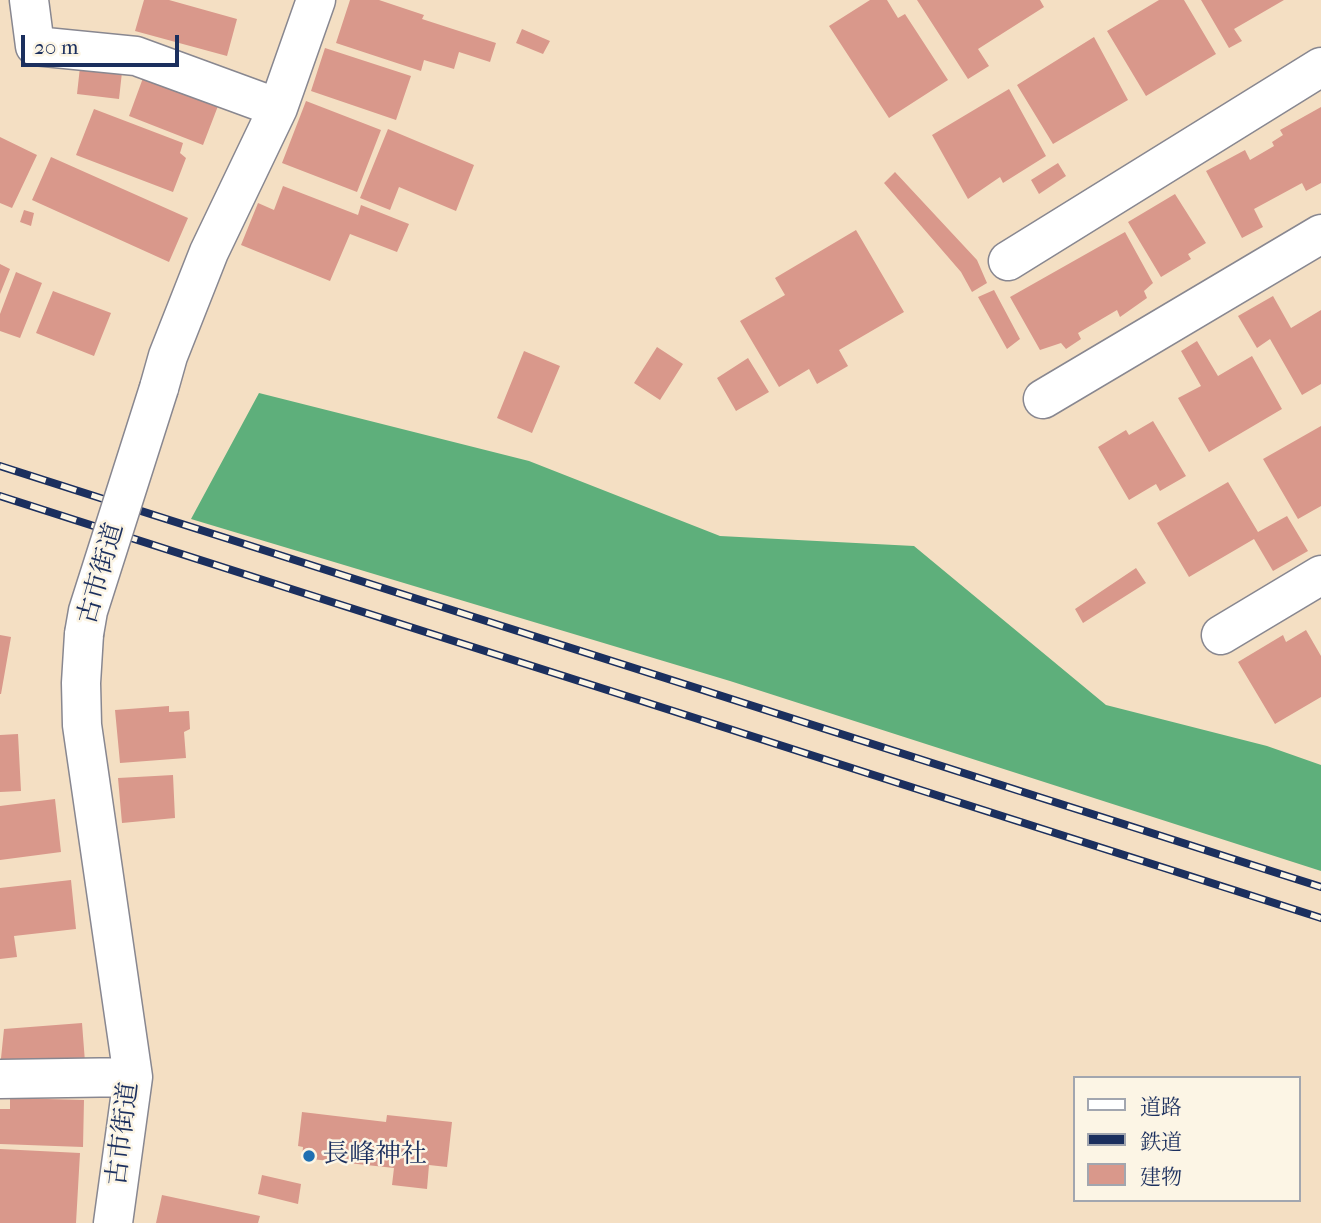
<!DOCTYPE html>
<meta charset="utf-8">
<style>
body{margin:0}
#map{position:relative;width:1321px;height:1223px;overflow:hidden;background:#f4dfc3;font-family:"IM FELL French Canon","Noto Serif JP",serif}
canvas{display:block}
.legend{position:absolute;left:1073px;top:1076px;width:228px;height:126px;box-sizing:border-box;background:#fcf5e5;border:2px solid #a2a6af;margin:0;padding:9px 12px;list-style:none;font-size:21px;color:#1b2f5e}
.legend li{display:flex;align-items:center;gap:14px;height:35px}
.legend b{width:35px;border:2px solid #a2a6af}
.scale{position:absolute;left:21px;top:35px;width:158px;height:32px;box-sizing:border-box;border:4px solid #1b2f5e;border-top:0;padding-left:9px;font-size:21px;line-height:24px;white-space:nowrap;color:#1b2f5e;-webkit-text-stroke:5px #fcf5e5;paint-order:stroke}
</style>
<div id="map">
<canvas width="1321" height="1223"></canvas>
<ul class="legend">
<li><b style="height:9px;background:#fff"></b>道路</li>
<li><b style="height:9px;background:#1b2f5e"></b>鉄道</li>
<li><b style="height:19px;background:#d9988b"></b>建物</li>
</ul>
<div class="scale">20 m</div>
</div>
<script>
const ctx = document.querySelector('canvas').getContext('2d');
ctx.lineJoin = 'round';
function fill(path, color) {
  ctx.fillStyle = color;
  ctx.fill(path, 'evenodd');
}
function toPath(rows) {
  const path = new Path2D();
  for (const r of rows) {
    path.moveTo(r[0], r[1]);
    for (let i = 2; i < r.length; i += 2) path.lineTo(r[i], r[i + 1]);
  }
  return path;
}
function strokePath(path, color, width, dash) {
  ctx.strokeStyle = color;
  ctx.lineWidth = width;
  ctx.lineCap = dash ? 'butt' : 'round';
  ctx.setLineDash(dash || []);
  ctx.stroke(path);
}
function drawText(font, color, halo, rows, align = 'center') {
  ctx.font = font + ' "IM FELL French Canon","Noto Serif JP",serif';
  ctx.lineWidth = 5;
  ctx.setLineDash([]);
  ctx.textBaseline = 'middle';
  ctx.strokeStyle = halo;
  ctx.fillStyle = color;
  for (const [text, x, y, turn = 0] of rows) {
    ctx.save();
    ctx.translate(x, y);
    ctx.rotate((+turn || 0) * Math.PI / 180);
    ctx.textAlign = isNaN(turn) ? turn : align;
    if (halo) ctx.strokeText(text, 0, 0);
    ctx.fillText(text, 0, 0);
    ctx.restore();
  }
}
const forest = toPath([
 [259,393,529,461,720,536,914,546,1106,705,1267,746,1321,765,1321,871,730,681,191,519]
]);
const building = toPath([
 [144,0,169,0,237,19,227,56,135,31],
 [350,0,379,0,424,15,422,19,496,43,490,62,459,52,454,69,424,60,421,71,336,43],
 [870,0,887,0,898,18,905,14,948,80,889,118,829,26],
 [917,0,1040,0,1044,7,978,49,989,66,968,79],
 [1159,0,1184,0,1216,54,1146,96,1107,31],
 [1201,0,1284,0,1234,29,1242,41,1229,48],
 [522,29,550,41,543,54,516,43],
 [1094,37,1128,100,1053,144,1017,85],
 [325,48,411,76,396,120,311,91],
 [80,67,122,72,119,99,77,94],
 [143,78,218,106,203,145,129,116],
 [1009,89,1046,156,1003,183,1000,177,968,199,932,135],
 [306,101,381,130,357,192,282,163],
 [1321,107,1321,183,1306,191,1302,183,1254,209,1263,227,1242,238,1206,171,1245,150,1250,160,1274,146,1272,142,1283,135,1280,130],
 [94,109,183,143,180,153,186,158,173,192,76,155],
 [388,129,474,165,456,211,399,187,390,210,360,198],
 [0,137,37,155,12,208,0,203],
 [51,157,188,218,169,262,32,200],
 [1058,163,1066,176,1039,194,1031,180],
 [895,172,977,260,987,283,972,292,961,272,884,183],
 [283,186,358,215,361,205,409,224,397,252,350,234,330,281,241,245,258,203,274,210],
 [1175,194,1206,243,1188,254,1191,259,1161,277,1128,222],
 [24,210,34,213,31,226,20,222],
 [856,230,904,312,839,350,848,366,817,384,809,369,779,387,740,321,785,295,775,278],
 [1125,232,1153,283,1144,291,1147,298,1120,317,1117,310,1078,333,1081,339,1066,349,1061,343,1040,350,1010,297],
 [0,264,10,269,0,294],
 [16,272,42,283,20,338,0,331,0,314],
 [994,290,1020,339,1007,349,978,297],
 [53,291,111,313,94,356,36,333],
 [1273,296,1291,328,1321,310,1321,384,1302,395,1270,339,1257,348,1238,316],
 [1197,341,1218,376,1252,356,1282,409,1209,452,1178,398,1201,386,1181,351],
 [657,347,683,364,660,400,634,383],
 [524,351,560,366,532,433,497,418],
 [748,358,769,392,736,411,717,378],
 [1153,421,1186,476,1160,491,1156,484,1129,500,1098,447,1126,430,1129,435],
 [1321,426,1321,506,1298,519,1263,459],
 [1228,482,1258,532,1287,516,1308,551,1273,571,1254,539,1189,577,1157,523],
 [1136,568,1146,583,1083,623,1075,609],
 [1306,630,1321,656,1321,697,1275,724,1238,662,1283,635,1286,642],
 [0,635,11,637,1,694,0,694],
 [169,706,169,712,189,711,190,729,184,732,186,758,120,763,115,710],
 [18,734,21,791,0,792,0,735],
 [173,775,175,818,122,823,118,778],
 [55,799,61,852,0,860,0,806],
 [71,880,76,929,14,936,17,957,0,959,0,888],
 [82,1023,85,1062,0,1068,4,1029],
 [10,1098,84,1100,83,1147,0,1144,0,1109,10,1109],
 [302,1112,386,1122,387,1115,452,1122,447,1167,429,1165,427,1189,392,1185,394,1168,302,1158,303,1147,298,1146],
 [0,1149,80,1153,76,1223,0,1223],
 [262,1175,301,1184,298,1204,258,1194],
 [162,1195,260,1216,258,1223,156,1223]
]);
const minor = toPath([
 [29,0,35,46,136,56,278,108],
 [1008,261,1321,67],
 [159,388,168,356,209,252,278,108,316,0],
 [1043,399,1321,234],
 [84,634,81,683,82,725,133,1077,113,1223],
 [1221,635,1321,575],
 [0,1079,133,1077]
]);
const rail = toPath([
 [0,466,1321,887],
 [0,496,1321,918]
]);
const minorBridge = toPath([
 [84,634,88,611,159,388]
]);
const markers = [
 [309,1156,7,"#1f6fb2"]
];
const streetNames = [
 ["古市街道",102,574,-74],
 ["古市街道",124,1134,-83]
];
const poiNames = [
 ["長峰神社",323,1156]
];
fill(forest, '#5eaf7b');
fill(building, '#d9988b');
strokePath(minor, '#888790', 41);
strokePath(minor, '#fff', 38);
strokePath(rail, '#1b2f5e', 8);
strokePath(rail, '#fcf5e5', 5, [16]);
strokePath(minorBridge, '#888790', 41, []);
strokePath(minorBridge, '#fff', 38);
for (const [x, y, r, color] of markers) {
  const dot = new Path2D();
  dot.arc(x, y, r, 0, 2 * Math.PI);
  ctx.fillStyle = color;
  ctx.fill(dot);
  strokePath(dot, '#fcf5e5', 2.5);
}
drawText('26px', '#1b2f5e', '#fcf5e5', streetNames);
drawText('26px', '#1b2f5e', '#fcf5e5', poiNames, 'left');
</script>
